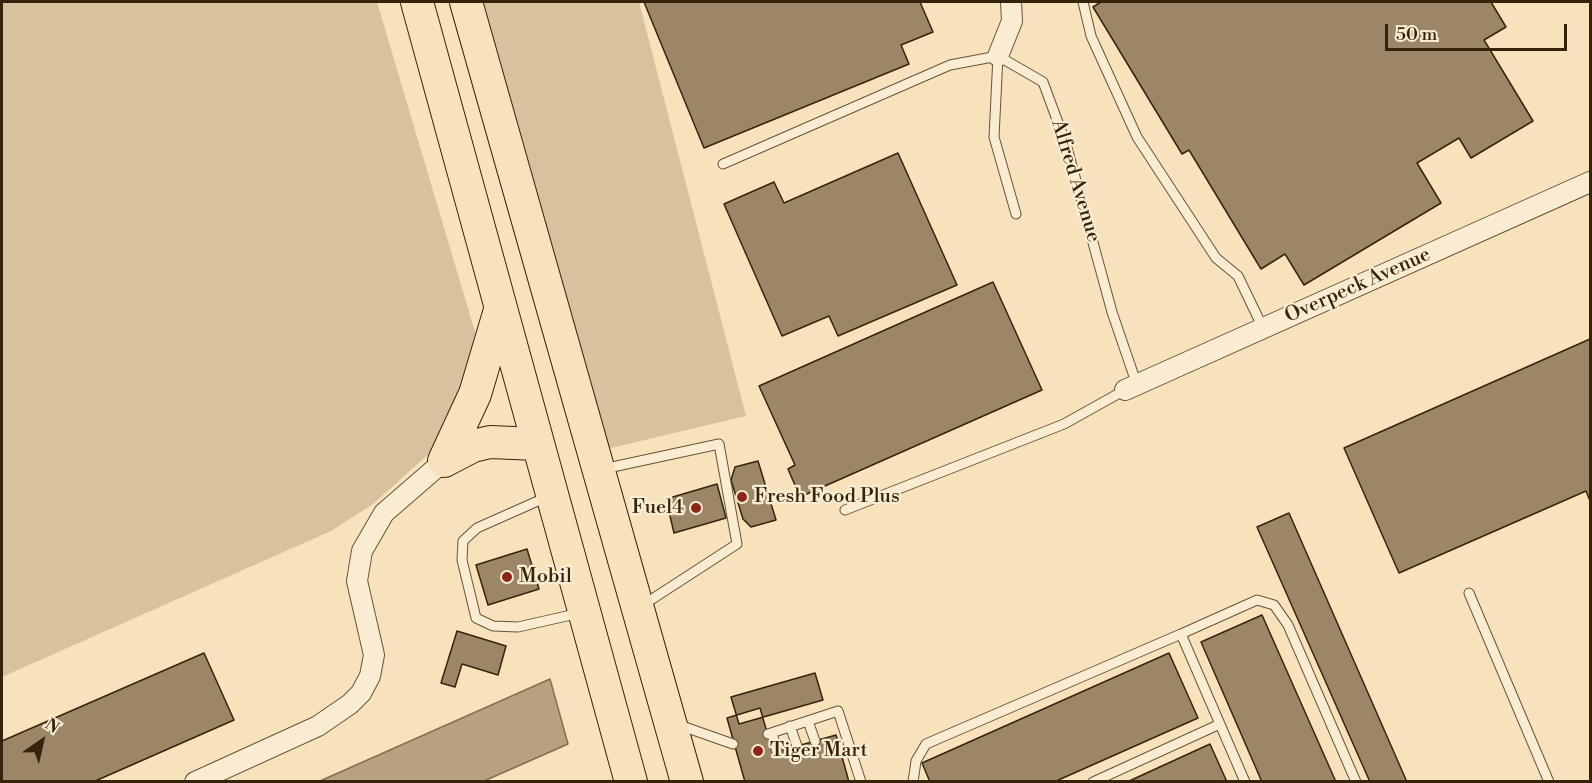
<!DOCTYPE html>
<style>
body{margin:0}
#map{position:relative;width:1592px;height:783px;overflow:hidden;background:#f8e2bb;font-family:"Libre Bodoni",serif}
canvas{display:block}
.frame{position:absolute;inset:0;border:3px solid #36230c;pointer-events:none}
.north{position:absolute;left:12px;top:711px;width:60px;height:60px;-webkit-text-stroke:4px #faecd3;paint-order:stroke;rotate:34deg;font-size:16px;font-weight:700;line-height:24px;text-align:center;color:#36230c}
.north::after{content:'';display:block;margin:auto;width:21px;height:27px;background:#36230c;clip-path:polygon(50% 0,100% 100%,50% 72%,0 100%)}
.scale{position:absolute;left:1385px;top:24px;width:182px;height:27px;box-sizing:border-box;border:3px solid #36230c;border-top:0;padding-left:8px;font-size:18px;line-height:21px;white-space:nowrap;color:#36230c;-webkit-text-stroke:4px #faecd3;paint-order:stroke}
</style>
<div id="map">
<canvas width="1592" height="783"></canvas>
<div class="frame"></div>
<div class="north">N</div>
<div class="scale">50 m</div>
</div>
<script>
const ctx = document.querySelector('canvas').getContext('2d');
ctx.lineJoin = 'round';
function fill(path, color) {
  ctx.fillStyle = color;
  ctx.fill(path, 'evenodd');
}
function toPath(rows) {
  const path = new Path2D();
  for (const r of rows) {
    path.moveTo(r[0], r[1]);
    for (let i = 2; i < r.length; i += 2) path.lineTo(r[i], r[i + 1]);
  }
  return path;
}
function strokePath(path, color, width, dash) {
  ctx.strokeStyle = color;
  ctx.lineWidth = width;
  ctx.lineCap = dash ? 'butt' : 'round';
  ctx.setLineDash(dash || []);
  ctx.stroke(path);
}
function drawText(font, color, halo, rows, align = 'center') {
  ctx.font = font + ' "Libre Bodoni",serif';
  ctx.lineWidth = 4.5;
  ctx.setLineDash([]);
  ctx.textBaseline = 'middle';
  ctx.strokeStyle = halo;
  ctx.fillStyle = color;
  for (const [text, x, y, turn = 0] of rows) {
    ctx.save();
    ctx.translate(x, y);
    ctx.rotate((+turn || 0) * Math.PI / 180);
    ctx.textAlign = isNaN(turn) ? turn : align;
    if (halo) ctx.strokeText(text, 0, 0);
    ctx.fillText(text, 0, 0);
    ctx.restore();
  }
}
const green = toPath([
 [2,2,377,2,475,332,471,386,449,436,373,504,331,531,2,677],
 [466,2,639,2,746,416,594,452]
]);
const water = toPath([
 [550,679,568,744,484,781,320,781,550,679]
]);
const building = toPath([
 [644,2,920,2,933,32,901,45,909,64,704,148,644,2],
 [1101,2,1491,2,1506,27,1484,40,1533,121,1471,158,1459,138,1417,163,1441,203,1304,285,1285,254,1261,269,1189,150,1182,154,1093,7,1101,2],
 [898,153,957,285,838,336,829,316,782,336,724,204,774,182,784,203,898,153],
 [993,282,1042,390,800,497,788,469,795,465,759,386,993,282],
 [1590,339,1590,501,1586,491,1399,573,1344,448,1590,339],
 [758,461,776,520,751,527,743,519,731,480,735,467,758,461],
 [717,484,726,518,674,533,666,499,717,484],
 [1289,513,1407,782,1370,782,1257,527,1289,513],
 [527,549,539,589,488,605,476,565,527,549],
 [1262,615,1336,782,1262,782,1201,642,1262,615],
 [457,631,506,646,498,675,462,664,455,687,441,683,457,631],
 [204,653,234,720,93,782,2,782,2,741,204,653],
 [1169,653,1198,718,1054,782,930,782,922,763,1169,653],
 [815,673,823,700,739,724,731,697,815,673],
 [760,708,773,753,836,735,849,782,745,782,727,718,760,708],
 [1210,744,1227,782,1127,782,1210,744]
]);
const service = toPath([
 [1083,2,1091,36,1137,137,1216,258,1238,276,1263,328],
 [998,56,1043,82,1066,144,1112,312,1137,385],
 [998,56,994,137,1016,214],
 [723,164,950,65,998,56],
 [603,469,719,444,737,544,643,605],
 [549,496,477,528,463,541,462,560,476,618,493,626,518,627,580,613],
 [845,510,1064,424,1125,390],
 [1469,593,1549,782],
 [808,721,815,741],
 [679,725,733,744],
 [790,726,797,746],
 [772,733,777,752],
 [768,734,838,711,861,782],
 [913,782,916,761,926,744,1181,634],
 [1093,782,1220,724],
 [1245,782,1181,634,1257,600,1274,605,1288,625,1356,782]
]);
const minor = toPath([
 [998,56,1012,21,1011,2],
 [1125,390,1590,182],
 [195,782,318,726,350,704,361,693,370,676,374,655,357,581,362,551,384,513,444,461]
]);
const trunk = toPath([
 [417,2,631,782],
 [466,2,687,782],
 [444,461,475,394,500,310],
 [444,461,473,446,490,442,537,444]
]);
const markers = [
 [742,497,6,"#8f2418"],
 [696,508,6,"#8f2418"],
 [507,577,6,"#8f2418"],
 [758,751,6,"#8f2418"]
];
const streetNames = [
 ["Alfred Avenue",1075,181,73],
 ["Overpeck Avenue",1358,286,-24]
];
const poiNames = [
 ["Fresh Food Plus",754,497],
 ["Fuel4",684,508,"right"],
 ["Mobil",519,577],
 ["Tiger Mart",770,751]
];
fill(green, '#d7c29d');
fill(water, '#b6a180');
strokePath(water, '#836f52', 1.5);
fill(building, '#9b8667');
strokePath(building, '#36230c', 1.5);
strokePath(service, '#665338', 11);
strokePath(minor, '#665338', 22);
strokePath(trunk, '#36230c', 34);
strokePath(service, '#faecd3', 9);
strokePath(minor, '#faecd3', 20);
strokePath(trunk, '#f8e2bb', 32);
for (const [x, y, r, color] of markers) {
  const dot = new Path2D();
  dot.arc(x, y, r, 0, 2 * Math.PI);
  ctx.fillStyle = color;
  ctx.fill(dot);
  strokePath(dot, '#faecd3', 2);
}
drawText('20px', '#36230c', '#faecd3', streetNames);
drawText('20px', '#36230c', '#faecd3', poiNames, 'left');
</script>
